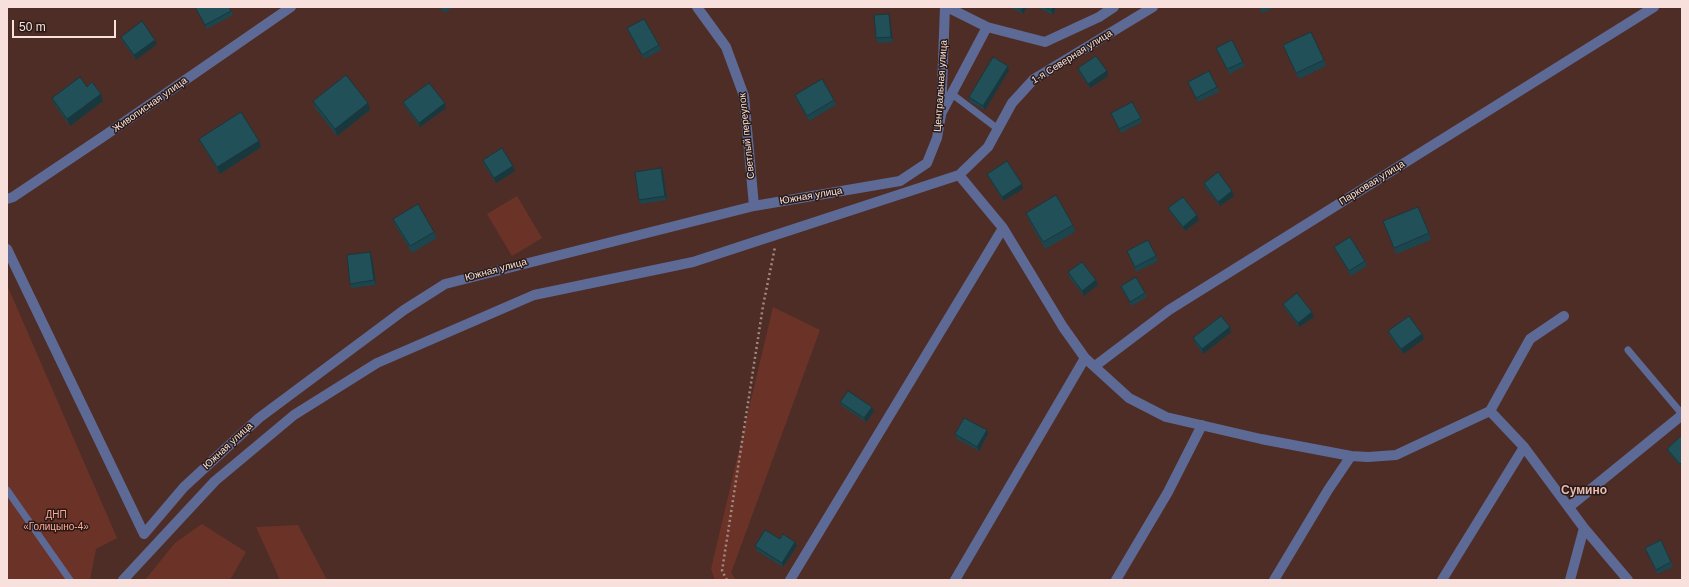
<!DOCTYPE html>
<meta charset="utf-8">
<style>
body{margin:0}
#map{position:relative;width:1689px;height:587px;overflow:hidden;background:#4e2d26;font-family:Arial,sans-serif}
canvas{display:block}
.frame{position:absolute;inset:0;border:8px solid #f8e1dc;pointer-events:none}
.scale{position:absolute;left:12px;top:20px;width:104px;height:18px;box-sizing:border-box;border:2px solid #f8e1dc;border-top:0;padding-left:5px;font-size:12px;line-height:14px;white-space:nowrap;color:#f8e1dc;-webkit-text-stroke:3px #291a16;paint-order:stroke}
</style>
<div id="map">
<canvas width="1689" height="587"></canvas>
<div class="frame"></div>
<div class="scale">50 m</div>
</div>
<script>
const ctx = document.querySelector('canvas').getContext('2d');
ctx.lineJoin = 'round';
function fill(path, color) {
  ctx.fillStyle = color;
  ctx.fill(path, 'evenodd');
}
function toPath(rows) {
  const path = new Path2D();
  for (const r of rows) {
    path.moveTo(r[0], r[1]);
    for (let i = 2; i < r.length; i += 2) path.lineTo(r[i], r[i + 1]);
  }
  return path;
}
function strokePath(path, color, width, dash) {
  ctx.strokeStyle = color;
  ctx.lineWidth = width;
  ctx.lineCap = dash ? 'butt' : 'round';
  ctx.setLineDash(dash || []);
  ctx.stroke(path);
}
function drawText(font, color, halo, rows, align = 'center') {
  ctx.font = font + ' Arial,sans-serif';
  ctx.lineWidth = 3;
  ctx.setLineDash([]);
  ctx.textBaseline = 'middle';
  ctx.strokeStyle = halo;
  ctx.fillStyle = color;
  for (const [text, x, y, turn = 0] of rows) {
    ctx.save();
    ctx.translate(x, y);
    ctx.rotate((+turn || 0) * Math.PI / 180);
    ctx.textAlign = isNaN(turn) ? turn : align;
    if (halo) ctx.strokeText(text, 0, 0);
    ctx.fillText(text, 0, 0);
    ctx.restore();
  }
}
const green = toPath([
 [517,196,542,238,512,256,487,214],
 [7,285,117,538,96,549,90,580,7,580],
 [773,307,820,330,731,573,736,580,715,580,711,569],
 [202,524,246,552,230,580,145,580,175,543],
 [298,525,327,580,280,580,256,527]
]);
const path = toPath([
 [727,580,722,571,763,306,775,247]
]);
const service = toPath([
 [952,94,998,129],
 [1628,350,1682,414],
 [7,490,70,580]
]);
const minor = toPath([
 [697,7,726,47,744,96,754,206],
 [947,7,987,27,1045,42,1099,17,1114,7],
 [942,112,987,27],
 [959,175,988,147,1012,103,1034,79,1153,7],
 [7,199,13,197,107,134,291,7],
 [7,249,144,534,184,487,259,418,404,310,445,284,754,206,900,181,927,163,937,138,941,115,945,7],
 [1095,366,1169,310,1654,7],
 [1490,411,1524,447,1584,528,1628,580],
 [1569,507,1682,415],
 [123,580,215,481,294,415,377,363,534,295,693,262,959,175,1003,228,1063,327,1085,358,1129,398,1166,417,1261,439,1351,456,1368,457,1396,455,1490,411,1530,339,1564,316],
 [790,580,1003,228],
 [955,580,1085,358],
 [1116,580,1168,492,1202,425],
 [1274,580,1328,490,1351,456],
 [1442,580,1524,447],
 [1570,580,1584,528]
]);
const wall = toPath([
 [195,7,231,11,233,15,207,29],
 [440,7,454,7,444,13],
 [1012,7,1027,7,1023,14,1012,8],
 [1037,7,1056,7,1053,15],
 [1259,7,1275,7,1262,13],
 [889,14,890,18,893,42,878,43,876,38],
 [627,28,659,45,661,50,644,59,629,33],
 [121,37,157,44,136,60,123,42],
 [1283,45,1324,60,1326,66,1299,79,1286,52],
 [1216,48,1243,62,1245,66,1229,74],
 [1008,66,1009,70,985,110,970,102,969,97],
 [1078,68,1108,76,1090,88,1079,73],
 [1188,82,1217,87,1219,92,1198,102],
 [87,87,103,101,70,126,54,104,52,98],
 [795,95,834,100,836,105,809,121,796,99],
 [313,101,370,110,337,136,315,108],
 [403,102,445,103,446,108,420,127,405,107],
 [1111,113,1141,118,1142,122,1121,133],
 [199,139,259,141,261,147,220,174,202,145],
 [483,160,515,171,496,183,484,165],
 [661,168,663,172,667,200,641,204,639,200],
 [987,174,1023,189,1003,201,989,178],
 [1204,183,1234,196,1220,206,1205,188],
 [1168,208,1199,220,1185,231,1170,212],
 [1026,213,1073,225,1075,232,1045,249,1028,219],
 [393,219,434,232,437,238,412,253,395,225],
 [1383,221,1429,233,1431,240,1396,254],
 [1334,247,1365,261,1367,266,1351,276,1336,251],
 [1127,251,1156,256,1158,261,1136,272],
 [370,252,372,257,376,285,352,288,350,284],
 [1068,272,1098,285,1084,296,1069,277],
 [1121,286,1145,293,1147,297,1132,306,1122,290],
 [1283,304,1314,317,1299,327,1285,309],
 [1230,327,1231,332,1203,354,1195,343,1193,338],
 [1388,331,1422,334,1424,339,1403,354,1390,336],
 [840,402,874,411,866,422,842,406],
 [955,434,988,434,979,451,957,439],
 [1682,435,1682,468,1669,453,1667,449],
 [795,542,797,546,783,567,757,551,755,546],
 [1645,548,1671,562,1673,567,1657,574]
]);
const shadedWall = toPath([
 [1023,7,1027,7,1023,14,1021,10],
 [1052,7,1056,7,1053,15,1051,10],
 [889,14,890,18,893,42,891,37],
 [155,40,157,44,136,60,134,55],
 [1008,66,1009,70,985,110,983,106],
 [1107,71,1108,76,1090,88,1088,84],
 [101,94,103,101,70,126,67,119],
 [368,103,370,110,337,136,335,129],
 [445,103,446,108,420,127,419,123],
 [259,141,261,147,220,174,217,167],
 [513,166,515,171,496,183,494,178],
 [661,168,663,172,667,200,665,196],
 [1022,184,1023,189,1003,201,1002,197],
 [1232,191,1234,196,1220,206,1218,202],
 [1197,215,1199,220,1185,231,1183,227],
 [370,252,372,257,376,285,374,280],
 [1096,280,1098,285,1084,296,1082,291],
 [1312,312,1314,317,1299,327,1298,323],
 [1230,327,1231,332,1203,354,1202,349],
 [1422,334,1424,339,1403,354,1401,349],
 [872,407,874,411,866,422,864,418],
 [987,430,988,434,979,451,977,447],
 [1682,462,1682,468,1680,464],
 [795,542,797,546,783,567,782,563]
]);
const building = toPath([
 [195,7,229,7,231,11,205,25,195,7],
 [1017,7,1023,7,1021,10,1017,7],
 [1045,7,1052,7,1051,10,1045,7],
 [889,14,891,37,876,38,874,15,889,14],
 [644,19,659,45,642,55,627,28,644,19],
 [142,21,155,40,134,55,121,37,142,21],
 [1311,32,1324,60,1296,73,1283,45,1311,32],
 [1232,40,1243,62,1227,69,1216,48,1232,40],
 [1096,56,1107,71,1088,84,1078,68,1096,56],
 [993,57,1008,66,983,106,969,97,993,57],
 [1209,71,1217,87,1196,98,1188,82,1209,71],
 [346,75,368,103,335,129,313,101,346,75],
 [80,77,87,87,92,82,101,94,67,119,52,98,80,77],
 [822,79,834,100,807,116,795,95,822,79],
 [429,83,445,103,419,123,403,102,429,83],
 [1132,102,1141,118,1119,129,1111,113,1132,102],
 [241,112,259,141,217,167,199,139,241,112],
 [502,148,513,166,494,178,483,160,502,148],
 [1007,161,1022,184,1002,197,987,174,1007,161],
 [661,168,665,196,639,200,635,172,661,168],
 [1218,172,1232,191,1218,202,1204,183,1218,172],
 [1056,195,1073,225,1043,242,1026,213,1056,195],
 [1183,197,1197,215,1183,227,1168,208,1183,197],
 [418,204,434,232,410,246,393,219,418,204],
 [1418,207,1429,233,1394,248,1383,221,1418,207],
 [1350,237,1365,261,1349,271,1334,247,1350,237],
 [1148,240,1156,256,1135,267,1127,251,1148,240],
 [370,252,374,280,350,284,347,255,370,252],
 [1082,262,1096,280,1082,291,1068,272,1082,262],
 [1136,277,1145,293,1130,302,1121,286,1136,277],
 [1297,293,1312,312,1298,323,1283,304,1297,293],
 [1221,316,1230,327,1202,349,1193,338,1221,316],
 [1409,316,1422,334,1401,349,1388,331,1409,316],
 [848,391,872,407,864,418,840,402,848,391],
 [964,418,987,430,977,447,955,434,964,418],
 [1682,435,1682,462,1680,464,1667,449,1682,435],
 [765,530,780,539,783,534,795,542,782,563,755,546,765,530],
 [1661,540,1671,562,1656,570,1645,548,1661,540]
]);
const streetNames = [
 ["1-я Северная улица",1072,57,-32],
 ["Центральная улица",941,86,-86],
 ["Живописная улица",150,105,-35],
 ["Светлый переулок",747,136,-96],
 ["Парковая улица",1372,183,-32],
 ["Южная улица",811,196,-10],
 ["Южная улица",496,270,-15],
 ["Южная улица",228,446,-43]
];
const parkNames = [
 ["ДНП",56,515],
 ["«Голицыно-4»",56,527]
];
const quarterNames = [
 ["Сумино",1584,491]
];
fill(green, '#6b3328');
strokePath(path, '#a48882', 2.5, [2, 3]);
strokePath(service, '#5e6a96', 7);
strokePath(minor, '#5e6a96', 10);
fill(wall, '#1d454d');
fill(shadedWall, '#18383e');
fill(building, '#225059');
strokePath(building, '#18383e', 1);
drawText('10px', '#f8e1dc', '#291a16', streetNames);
drawText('10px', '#fda998', '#291a16', parkNames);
drawText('bold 12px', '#e7bcb3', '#291a16', quarterNames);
</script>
